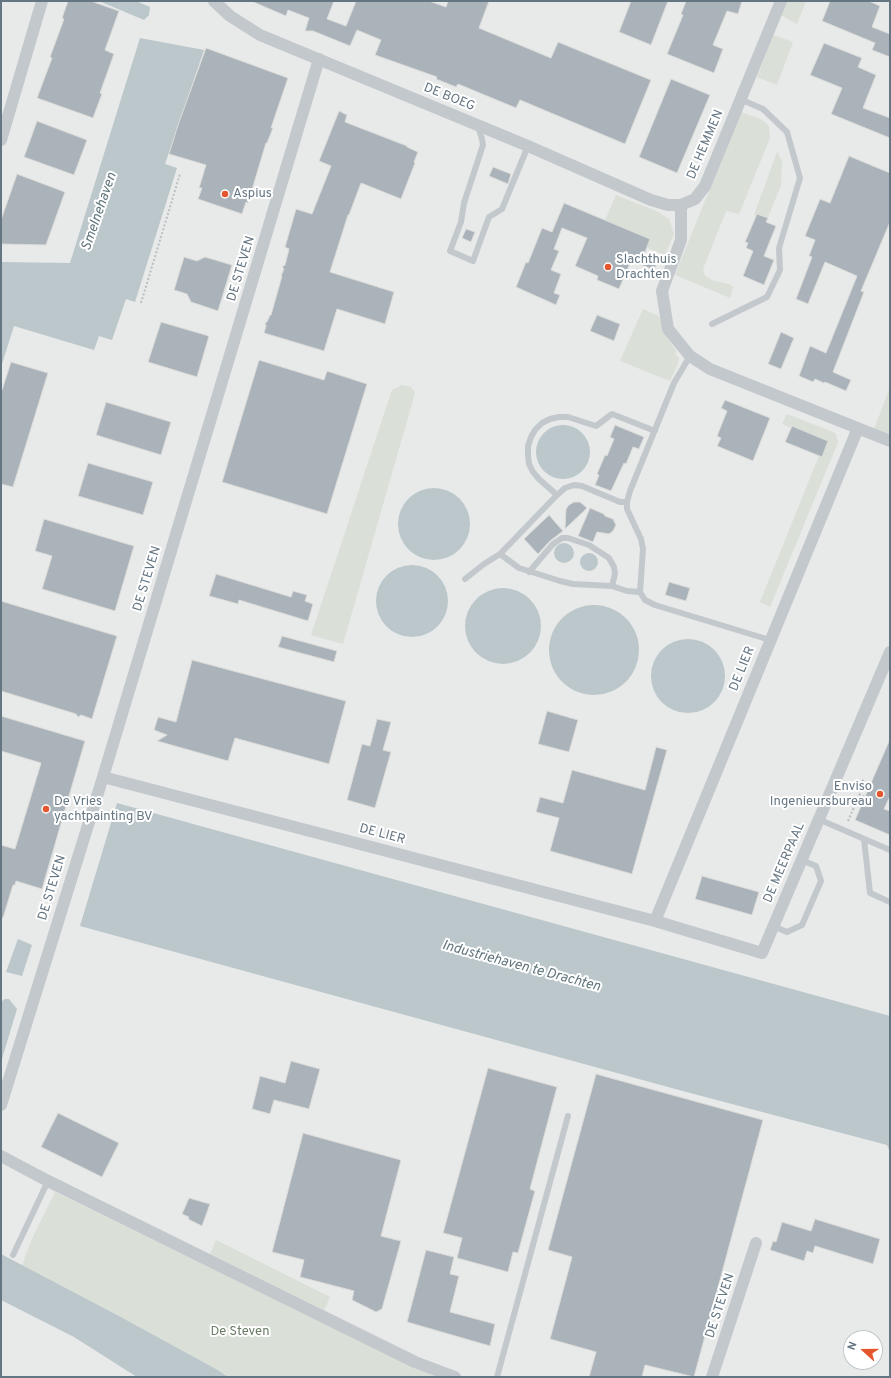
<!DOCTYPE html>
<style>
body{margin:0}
#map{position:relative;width:891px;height:1378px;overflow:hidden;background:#fafaf8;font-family:Overpass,sans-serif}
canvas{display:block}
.frame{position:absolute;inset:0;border:2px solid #657683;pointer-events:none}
.north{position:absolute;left:843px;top:1330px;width:40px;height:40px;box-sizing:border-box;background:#fff;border:1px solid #c1c8cd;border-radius:50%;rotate:291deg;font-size:11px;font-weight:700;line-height:16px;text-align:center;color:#657683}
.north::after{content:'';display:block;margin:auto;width:14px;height:18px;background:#e4572e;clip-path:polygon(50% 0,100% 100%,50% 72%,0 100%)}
</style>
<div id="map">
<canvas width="891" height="1378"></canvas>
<div class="frame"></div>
<div class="north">N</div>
</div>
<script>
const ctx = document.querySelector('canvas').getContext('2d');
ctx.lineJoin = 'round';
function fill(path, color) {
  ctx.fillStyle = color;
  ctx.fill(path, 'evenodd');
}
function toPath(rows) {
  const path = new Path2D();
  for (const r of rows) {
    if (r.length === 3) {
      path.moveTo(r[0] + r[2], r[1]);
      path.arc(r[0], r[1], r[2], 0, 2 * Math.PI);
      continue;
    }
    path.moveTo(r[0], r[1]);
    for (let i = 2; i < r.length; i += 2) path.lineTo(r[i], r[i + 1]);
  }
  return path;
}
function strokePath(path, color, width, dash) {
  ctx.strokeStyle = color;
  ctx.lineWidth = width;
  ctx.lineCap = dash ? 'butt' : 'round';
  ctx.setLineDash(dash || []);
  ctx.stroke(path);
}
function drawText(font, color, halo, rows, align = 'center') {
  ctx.font = font + ' Overpass,sans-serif';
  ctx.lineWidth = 4;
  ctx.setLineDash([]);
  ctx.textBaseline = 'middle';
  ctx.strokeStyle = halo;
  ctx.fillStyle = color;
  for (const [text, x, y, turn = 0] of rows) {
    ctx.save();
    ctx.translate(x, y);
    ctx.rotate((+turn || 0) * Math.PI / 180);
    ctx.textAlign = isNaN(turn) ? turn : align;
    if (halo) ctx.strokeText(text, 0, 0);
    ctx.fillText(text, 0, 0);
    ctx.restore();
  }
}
const built = toPath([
 [1,1,890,1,890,1377,1,1377],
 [851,1338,875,1338,875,1362,851,1362]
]);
const green = toPath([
 [787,1,806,1,797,24,781,15],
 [773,35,793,42,777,85,757,77],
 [741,112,758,118,765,122,769,127,770,138,739,214,726,211,703,269,705,276,714,281,729,284,733,287,730,298,675,275],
 [777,152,782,161,781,185,767,220,754,215],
 [616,195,656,211,669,219,674,234,665,255,601,229],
 [643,309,659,316,668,339,677,352,675,354,679,358,678,363,670,381,620,361],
 [402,385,411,387,415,393,343,644,311,635,392,390],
 [890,387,890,439,873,432],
 [787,414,833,432,836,434,838,442,770,607,760,602,819,456,818,439,782,424],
 [55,1192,320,1321,438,1377,228,1377,216,1369,119,1316,22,1265,32,1239],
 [216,1240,330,1297,324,1310,210,1254]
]);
const water = toPath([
 [99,1,136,1,150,7,149,15,144,20],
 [140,38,204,50,165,164,177,168,135,302,126,299,112,340,99,336,94,350,14,326,1,367,1,262,70,263],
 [563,452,27],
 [434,524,36],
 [564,553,10],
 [589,562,9],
 [412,601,36],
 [503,626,38],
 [594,650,45],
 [688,676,37],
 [117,803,890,1016,890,1152,887,1145,679,1090,80,926],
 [18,939,32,945,22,976,6,972],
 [5,999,9,999,17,1009,1,1062,1,1002],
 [1,1254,119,1316,216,1369,228,1377,137,1377,74,1337,1,1300]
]);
const building = toPath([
 [68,1,91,1,119,11,105,50,114,54,100,93,102,94,93,118,37,98,52,58,50,57,64,19,62,18,68,1],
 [251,1,334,1,327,19,346,26,356,1,429,1,446,7,448,1,489,1,479,28,551,58,558,42,651,80,625,144,520,100,516,108,458,84,456,87,436,79,437,77,375,55,381,40,357,30,350,46,313,31,305,31,309,18,288,10,286,16,251,1],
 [631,1,668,1,651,45,619,32,631,1],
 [686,1,742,1,738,14,727,11,713,45,723,49,714,73,667,54,683,15,681,14,686,1],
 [830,1,869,1,880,6,872,27,890,34,890,57,872,50,875,43,822,21,830,1],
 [824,43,862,58,858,67,876,75,863,108,890,118,890,138,831,114,842,88,810,75,824,43],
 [206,48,288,78,271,128,273,128,267,143,266,143,248,203,246,202,242,214,198,199,202,188,199,188,206,165,169,154,178,125,206,48],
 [671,79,710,95,677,173,639,157,671,79],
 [339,111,347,115,345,122,407,146,407,147,418,152,414,162,415,163,401,199,361,183,349,215,348,215,330,272,394,292,385,324,337,309,324,351,264,333,266,326,265,323,267,322,270,315,271,315,282,276,281,276,284,269,282,267,285,265,289,249,285,247,296,209,312,214,331,166,319,161,339,111],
 [37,121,87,140,74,175,24,157,37,121],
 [849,156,890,173,890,222,861,291,864,292,833,372,851,380,846,391,825,382,824,383,815,379,813,382,799,376,810,346,826,353,857,276,825,262,808,304,796,299,812,257,809,256,815,240,805,236,820,199,830,203,849,156],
 [493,167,511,174,508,184,489,176,493,167],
 [17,174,65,192,46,245,1,244,1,220,17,174],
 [564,203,650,239,644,255,658,261,654,270,631,261,619,289,597,280,598,276,575,266,587,238,562,228,554,249,559,251,551,270,561,274,554,293,560,295,556,305,516,287,526,262,528,263,542,228,552,232,564,203],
 [757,214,768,218,766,222,776,226,764,256,774,260,764,285,743,276,753,251,746,248,748,243,745,242,757,214],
 [466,229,475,232,471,242,462,238,466,229],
 [184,257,197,261,205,257,232,265,218,311,191,302,187,294,174,290,184,257],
 [597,315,620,324,614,341,590,331,597,315],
 [161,322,209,336,197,377,148,362,161,322],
 [781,332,794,338,781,369,768,364,781,332],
 [259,360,324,380,327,371,367,384,327,514,222,482,259,360],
 [11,362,48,373,13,487,1,484,1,390,2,390,11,362],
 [725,400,770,418,753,461,717,446,721,438,717,436,727,411,721,408,725,400],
 [106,402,171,422,161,455,96,435,106,402],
 [615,425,644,437,639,449,633,447,626,464,624,463,611,491,595,485,599,475,597,474,605,455,607,456,614,439,610,437,615,425],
 [792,426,828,441,822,457,785,442,792,426],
 [88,463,153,482,143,515,78,496,88,463],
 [574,502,580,502,587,508,565,529,566,509,569,505,574,502],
 [590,508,604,514,605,516,613,519,616,525,613,531,609,534,597,532,593,542,578,536,590,508],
 [549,515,563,531,550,541,538,554,524,539,549,515],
 [44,519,134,546,115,611,42,589,52,556,35,551,44,519],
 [216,574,291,597,293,591,307,595,305,601,313,604,308,621,239,600,238,604,209,596,216,574],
 [669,582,690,588,686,601,665,595,669,582],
 [1,601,117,636,92,719,81,715,78,717,76,714,1,691,1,601],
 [282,636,337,651,334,662,278,647,282,636],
 [192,660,346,701,329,764,235,738,228,761,157,741,167,735,154,730,158,717,176,722,192,660],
 [547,711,578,720,569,752,538,744,547,711],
 [1,716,85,741,42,889,16,881,15,885,13,885,3,918,1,917,1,845,15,849,41,763,1,751,1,716],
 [377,719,391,722,383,750,391,752,375,808,347,800,362,744,370,746,377,719],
 [890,739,890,796,884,809,890,811,890,835,855,820,890,739],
 [656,747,667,750,632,874,550,851,559,818,536,812,540,797,563,803,572,770,645,790,656,747],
 [702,876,759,892,752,915,695,899,702,876],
 [291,1061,320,1069,309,1109,274,1100,270,1114,252,1109,260,1076,285,1083,291,1061],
 [488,1068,557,1087,530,1189,535,1191,518,1253,513,1252,508,1272,457,1258,462,1238,443,1233,488,1068],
 [596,1074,763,1120,694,1377,645,1365,642,1377,589,1377,596,1352,550,1339,572,1257,548,1250,596,1074],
 [58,1113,119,1143,102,1177,41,1147,58,1113],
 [303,1133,401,1160,381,1236,401,1241,382,1309,376,1312,352,1300,354,1291,300,1277,304,1260,272,1252,303,1133],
 [189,1198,210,1204,202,1226,188,1219,189,1217,182,1214,189,1198],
 [815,1219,880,1239,873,1264,815,1246,813,1253,807,1251,804,1261,770,1250,773,1241,776,1242,782,1222,811,1231,815,1219],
 [426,1250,454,1257,450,1274,459,1276,450,1312,495,1324,490,1346,407,1322,426,1250]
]);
const path = toPath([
 [141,303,180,174],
 [859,794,865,797],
 [848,821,865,782,862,780]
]);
const lane = toPath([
 [478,126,482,139,483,145,464,203,461,222,450,251,473,261,489,217,502,209,528,146],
 [712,324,767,297,780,270,779,248,800,178,787,132,763,109,740,99],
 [690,356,674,383,630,491,627,502,627,509,641,539,643,549,640,592,645,600,655,605,770,640],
 [627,502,620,502,582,486,574,485,565,488,557,495,539,479,533,472,529,464,528,455,528,446,531,437,535,430,542,423,550,419,559,417,568,417,596,426,612,414,655,431],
 [500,554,519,568,560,581,573,584,612,586,627,591,640,592],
 [529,572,553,544,562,538,568,538,589,545,609,558,614,567,615,574,612,586],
 [465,579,484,564,500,554,557,495],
 [818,819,890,850],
 [864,839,870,893,890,902],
 [773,926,787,932,802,925,821,881,816,866,801,860],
 [13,1255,48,1181],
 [497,1377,568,1116]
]);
const street = toPath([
 [214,1,230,16,260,35,528,146,651,200,668,205,681,205],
 [781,1,705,186,695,199,681,205,681,240,662,291,668,329,690,356,710,369,890,441],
 [1,140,42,1],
 [103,777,655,921,762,953,890,652],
 [655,921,858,428],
 [1,1105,103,777,319,59],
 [1,1156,48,1181,415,1362,455,1377],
 [712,1377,756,1243]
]);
const markers = [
 [225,194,4,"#e4572e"],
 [608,267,4,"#e4572e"],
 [880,794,4,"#e4572e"],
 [46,809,4,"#e4572e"]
];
const streetNames = [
 ["DE BOEG",449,98,22],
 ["DE HEMMEN",706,145,-67],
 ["DE STEVEN",242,269,-73],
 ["DE STEVEN",148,579,-73],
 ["DE LIER",743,669,-68],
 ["DE LIER",382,835,15],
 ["DE MEERPAAL",785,863,-67],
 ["DE STEVEN",53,888,-73],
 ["DE STEVEN",721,1306,-72]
];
const poiNames = [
 ["Aspius",233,194],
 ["Slachthuis",616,260],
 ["Drachten",616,275],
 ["Enviso",872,787,"right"],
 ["Ingenieursbureau",872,802,"right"],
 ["De Vries",54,802],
 ["yachtpainting BV",54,817]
];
const parkNames = [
 ["De Steven",240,1332]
];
const waterNames = [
 ["Smelnehaven",100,212,-71],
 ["Industriehaven te Drachten",521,967,15]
];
fill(built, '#e8e9e9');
fill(green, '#dadfd7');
fill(water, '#bbc7cb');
fill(building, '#aab3b9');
strokePath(building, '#dcdcda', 1);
strokePath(path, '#bbbfc2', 2, [2, 2]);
strokePath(lane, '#c3c8cc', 6);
strokePath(street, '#c3c8cc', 12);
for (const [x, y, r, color] of markers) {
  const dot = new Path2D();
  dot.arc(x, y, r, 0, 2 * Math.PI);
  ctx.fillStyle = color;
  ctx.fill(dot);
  strokePath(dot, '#fff', 1.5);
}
drawText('13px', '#657683', '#fff', streetNames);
drawText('13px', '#657683', '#fff', poiNames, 'left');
drawText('13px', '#687a64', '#fff', parkNames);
drawText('italic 14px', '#60757c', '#fff', waterNames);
</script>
